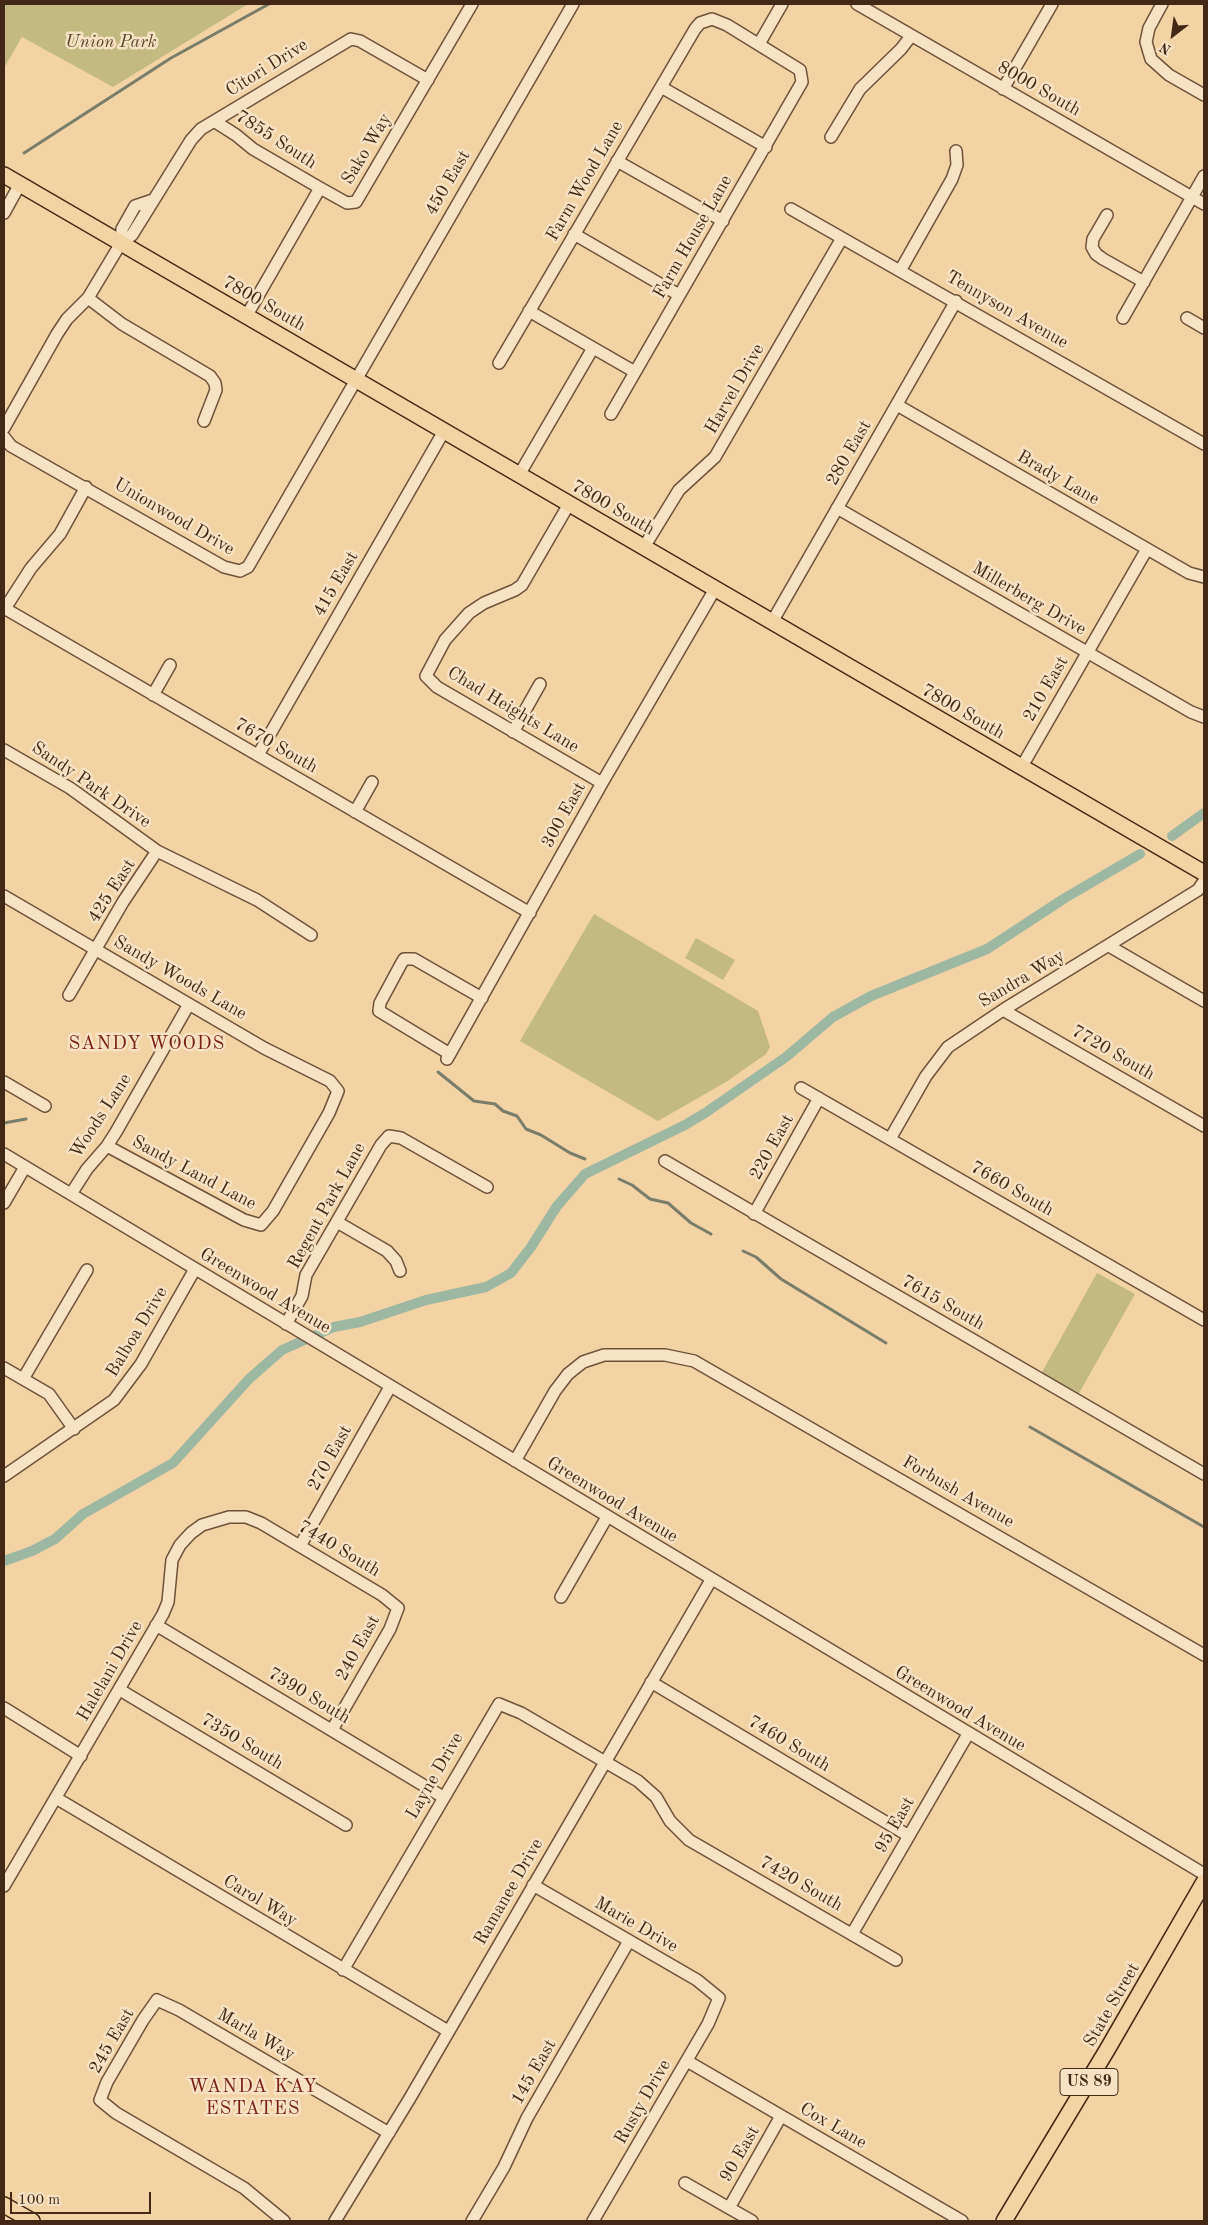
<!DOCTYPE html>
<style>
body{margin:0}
#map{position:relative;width:1208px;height:2225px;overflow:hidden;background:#f3d2a4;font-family:"Old Standard TT",serif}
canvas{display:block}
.frame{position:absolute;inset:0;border:5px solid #442816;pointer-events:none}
.north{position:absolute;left:1148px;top:10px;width:50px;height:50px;-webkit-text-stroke:4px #f7e2c4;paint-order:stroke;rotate:210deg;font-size:14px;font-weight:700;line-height:20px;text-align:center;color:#442816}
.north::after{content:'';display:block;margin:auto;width:18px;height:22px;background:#442816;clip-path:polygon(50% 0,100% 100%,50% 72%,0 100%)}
.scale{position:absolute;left:10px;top:2192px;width:141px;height:22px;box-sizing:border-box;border:2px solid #442816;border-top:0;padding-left:6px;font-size:15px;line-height:18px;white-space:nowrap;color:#442816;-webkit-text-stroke:4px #f7e2c4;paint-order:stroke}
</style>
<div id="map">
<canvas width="1208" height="2225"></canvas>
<div class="frame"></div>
<div class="north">N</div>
<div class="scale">100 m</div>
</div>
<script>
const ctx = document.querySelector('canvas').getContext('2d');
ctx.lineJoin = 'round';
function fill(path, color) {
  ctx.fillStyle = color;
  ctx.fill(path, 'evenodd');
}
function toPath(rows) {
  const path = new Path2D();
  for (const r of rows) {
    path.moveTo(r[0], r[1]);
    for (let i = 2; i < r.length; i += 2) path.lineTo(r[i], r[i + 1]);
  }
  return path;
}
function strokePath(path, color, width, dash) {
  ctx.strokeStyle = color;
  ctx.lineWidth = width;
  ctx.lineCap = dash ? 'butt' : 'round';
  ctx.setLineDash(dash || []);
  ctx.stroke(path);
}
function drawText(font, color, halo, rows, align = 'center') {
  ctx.font = font + ' "Old Standard TT",serif';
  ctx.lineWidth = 5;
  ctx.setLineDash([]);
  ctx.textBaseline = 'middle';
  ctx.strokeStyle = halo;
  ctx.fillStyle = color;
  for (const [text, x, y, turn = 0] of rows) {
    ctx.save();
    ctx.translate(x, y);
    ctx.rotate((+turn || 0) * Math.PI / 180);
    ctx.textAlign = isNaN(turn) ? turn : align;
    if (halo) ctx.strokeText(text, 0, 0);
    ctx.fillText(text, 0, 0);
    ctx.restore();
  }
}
const green = toPath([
 [4,4,248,4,113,87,22,37,4,68],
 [594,914,758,1011,770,1047,766,1054,726,1082,658,1121,520,1041],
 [696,938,735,960,723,980,685,958],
 [1097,1273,1135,1294,1078,1395,1041,1374]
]);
const stream = toPath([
 [24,153,171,58,269,4],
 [438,1072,474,1101,495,1104,503,1111,517,1116,526,1129,541,1135,570,1153,585,1159],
 [4,1123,26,1119],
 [619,1179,632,1185,650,1199,668,1203,691,1223,711,1234],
 [743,1251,756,1257,781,1279,886,1343],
 [1030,1427,1204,1527]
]);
const canal = toPath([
 [1172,836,1204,813],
 [4,1561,32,1551,55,1539,83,1514,173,1463,249,1379,282,1350,334,1327,360,1322,426,1300,486,1287,511,1273,531,1247,557,1206,585,1174,685,1125,705,1113,786,1057,833,1017,871,996,987,949,1065,898,1140,854]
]);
const minor = toPath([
 [857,4,1204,204],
 [1162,4,1149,28,1146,42,1151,59,1169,75,1204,95],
 [759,44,782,4],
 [661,87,766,147],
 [1003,89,1052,4],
 [214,121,236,135,253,149,320,188,347,203,356,202,472,4],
 [831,137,860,89,901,49,911,36],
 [617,161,723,221],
 [791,209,1204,444],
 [4,213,20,184],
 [1107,215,1093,239,1092,247,1096,254,1103,259,1144,282],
 [574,234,679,295],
 [121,243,122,229,135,206,153,200],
 [900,271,952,179,957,165,956,151],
 [88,298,122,324,210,376,215,383,216,390,204,421],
 [529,311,635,372],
 [247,315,320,188],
 [1123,318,1204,176],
 [1187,318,1204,328],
 [499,363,695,29,700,23,712,19,727,25,800,70,802,82,611,414],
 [897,405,1189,573,1204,577],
 [4,428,57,334,67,319,88,298,121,243,132,235,191,140,201,129,351,39,360,41,428,80],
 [4,437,11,446,224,567,240,571,248,567,573,4],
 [519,475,593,348],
 [569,504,522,585,515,590,484,603,469,613,445,640,426,676,437,687,602,783],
 [837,508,1191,712,1204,717],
 [644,547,679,490,715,457,842,238],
 [4,608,530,913],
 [4,610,31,568,60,534,86,487],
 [772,622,956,301],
 [153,695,170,665],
 [513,732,540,684],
 [4,750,70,788,157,851,257,900,311,935],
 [258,755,444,431],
 [1021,768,1147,549],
 [355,812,372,782],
 [4,896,264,1048,330,1081,338,1091,329,1113,273,1211,261,1225,244,1220,107,1146],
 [1109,946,1204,1001],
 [69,995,123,902,157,851],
 [1003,1010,1204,1126],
 [450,1054,379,1011,380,1003,401,964,404,959,414,959,482,998],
 [447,1059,602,783,715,589],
 [4,1082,45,1106],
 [801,1088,1204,1320],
 [890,1139,926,1076,948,1047,1003,1010,1198,890,1204,881],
 [4,1154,1204,1874],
 [665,1161,1204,1474],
 [71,1194,87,1169,107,1146,116,1132,189,1004],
 [4,1203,25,1167],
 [754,1214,819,1098],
 [337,1222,387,1251,396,1261,400,1271],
 [286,1324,302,1296,306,1275,381,1145,389,1136,401,1138,487,1187],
 [4,1368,49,1394,74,1429],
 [23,1379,87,1270],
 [515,1461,555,1391,568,1374,583,1362,604,1355,665,1355,694,1361,1204,1655],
 [4,1476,114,1400,141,1364,195,1269],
 [300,1546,390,1387],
 [561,1597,607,1517],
 [156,1625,443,1797],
 [651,1682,909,1836],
 [120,1690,346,1825],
 [4,1708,81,1756],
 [56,1798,448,2031],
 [533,1885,697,1980,719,1998,708,2024,593,2221],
 [4,1886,163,1614,168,1602,172,1560,180,1545,191,1533,202,1525,229,1517,246,1517,261,1523,382,1595,398,1608,390,1629,332,1730],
 [852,1934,968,1734],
 [343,1970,499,1704,521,1713,638,1781,656,1797,670,1821,689,1840,896,1960],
 [687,2061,962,2221],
 [685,2183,752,2221],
 [729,2208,781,2116],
 [284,2221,244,2188,116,2113,100,2100,107,2082,143,2020,157,2000,179,2010,389,2133],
 [335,2221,410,2098,711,1580],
 [472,2221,504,2167,527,2118,629,1941]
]);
const major = toPath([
 [4,175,1204,873],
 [4,2205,32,2221],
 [1004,2221,1107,2050,1204,1882]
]);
const shields = [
 [1089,2082,58]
];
const shieldNames = [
 ["US 89",1089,2082]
];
const parkNames = [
 ["Union Park",111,42]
];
const streetNames = [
 ["Citori Drive",267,68,-32],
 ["8000 South",1039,89,30],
 ["7855 South",276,140,33],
 ["Sako Way",367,149,-59],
 ["Farm Wood Lane",585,181,-60],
 ["450 East",448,183,-60],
 ["Farm House Lane",693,237,-60],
 ["7800 South",264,304,30],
 ["Tennyson Avenue",1007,310,30],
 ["Harvel Drive",735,389,-60],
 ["280 East",849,453,-60],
 ["Brady Lane",1058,478,30],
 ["7800 South",613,508,30],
 ["Unionwood Drive",174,517,30],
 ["415 East",336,584,-60],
 ["Millerberg Drive",1029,599,30],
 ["210 East",1046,689,-60],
 ["Chad Heights Lane",513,710,31],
 ["7800 South",963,712,30],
 ["7670 South",276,746,30],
 ["Sandy Park Drive",91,785,34],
 ["300 East",564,815,-61],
 ["425 East",112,891,-57],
 ["Sandy Woods Lane",180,978,30],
 ["Sandra Way",1022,979,-31],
 ["7720 South",1113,1053,30],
 ["Woods Lane",101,1116,-57],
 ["220 East",772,1147,-61],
 ["Sandy Land Lane",194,1173,28],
 ["7660 South",1012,1189,30],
 ["Regent Park Lane",327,1206,-61],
 ["Greenwood Avenue",265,1291,31],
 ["7615 South",943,1303,30],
 ["Balboa Drive",137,1332,-59],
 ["270 East",330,1458,-61],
 ["Forbush Avenue",958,1492,30],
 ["Greenwood Avenue",612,1500,31],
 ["7440 South",339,1549,31],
 ["240 East",358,1648,-61],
 ["Halelani Drive",110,1671,-60],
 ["7390 South",309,1696,31],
 ["Greenwood Avenue",960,1709,31],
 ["7350 South",242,1742,31],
 ["7460 South",789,1744,31],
 ["Layne Drive",435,1776,-60],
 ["95 East",895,1825,-60],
 ["7420 South",801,1884,30],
 ["Ramanee Drive",509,1892,-60],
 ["Carol Way",260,1901,31],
 ["Marie Drive",636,1925,30],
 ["State Street",1112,2005,-60],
 ["Marla Way",256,2035,30],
 ["245 East",112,2041,-60],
 ["145 East",534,2072,-60],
 ["Rusty Drive",643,2102,-60],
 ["Cox Lane",833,2126,30],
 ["90 East",740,2154,-60]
];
const neighbourhoodNames = [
 ["SANDY WOODS",147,1044],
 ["WANDA KAY",253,2087],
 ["ESTATES",253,2109]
];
fill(green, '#c2ba81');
strokePath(stream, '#797e6a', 3);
strokePath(canal, '#9db8a2', 10);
strokePath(minor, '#70523a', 14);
strokePath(major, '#442816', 18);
strokePath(minor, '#f7e2c4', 11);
strokePath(major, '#f3d2a4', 15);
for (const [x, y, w] of shields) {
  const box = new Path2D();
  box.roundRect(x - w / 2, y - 13.5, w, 27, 4);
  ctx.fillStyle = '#f7e2c4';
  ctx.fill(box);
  strokePath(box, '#442816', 1);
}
drawText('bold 16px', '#442816', null, shieldNames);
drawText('italic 18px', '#5d452b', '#f7e2c4', parkNames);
drawText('18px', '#442816', '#f7e2c4', streetNames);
ctx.letterSpacing = '1px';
drawText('19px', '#7a1f14', '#f7e2c4', neighbourhoodNames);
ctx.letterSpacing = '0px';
</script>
